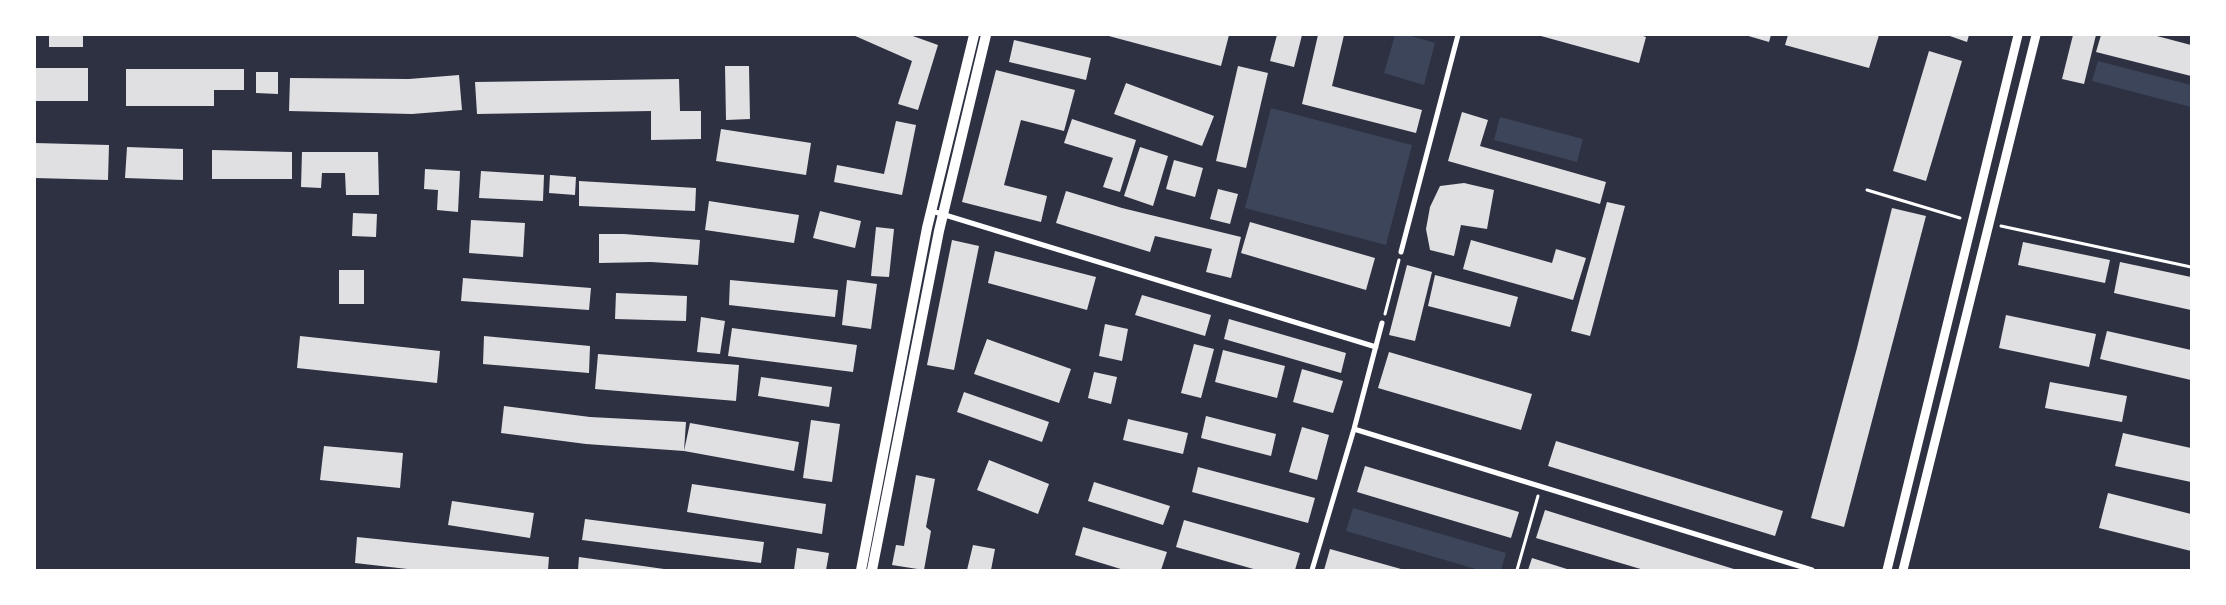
<!DOCTYPE html>
<style>
body{margin:0}
#map{position:relative;width:2226px;height:605px;overflow:hidden;background:#2d3142;font-family:Ubuntu,sans-serif}
canvas{display:block}
.frame{position:absolute;inset:0;border:36px solid #fff;pointer-events:none}
</style>
<div id="map">
<canvas width="2226" height="605"></canvas>
<div class="frame"></div>
</div>
<script>
const ctx = document.querySelector('canvas').getContext('2d');
ctx.lineJoin = 'round';
function fill(path, color) {
  ctx.fillStyle = color;
  ctx.fill(path, 'evenodd');
}
function toPath(rows) {
  const path = new Path2D();
  for (const r of rows) {
    path.moveTo(r[0], r[1]);
    for (let i = 2; i < r.length; i += 2) path.lineTo(r[i], r[i + 1]);
  }
  return path;
}
function strokePath(path, color, width, dash) {
  ctx.strokeStyle = color;
  ctx.lineWidth = width;
  ctx.lineCap = dash ? 'butt' : 'round';
  ctx.setLineDash(dash || []);
  ctx.stroke(path);
}
const green = toPath([
 [1395,35,1408,35,1435,43,1424,85,1384,73],
 [2098,61,2191,85,2191,107,2092,81],
 [1271,108,1412,145,1386,245,1245,208],
 [1500,117,1583,139,1577,162,1494,140],
 [1353,508,1506,553,1501,570,1479,570,1346,531]
]);
const building = toPath([
 [49,35,83,35,83,47,49,47],
 [853,35,910,35,938,45,918,110,898,104,912,61],
 [1105,35,1229,35,1221,66],
 [1277,35,1302,35,1294,67,1270,61],
 [1318,35,1344,35,1332,86,1422,110,1416,133,1302,104],
 [1640,35,1646,37,1639,63,1541,36],
 [1745,35,1771,35,1769,42],
 [1788,35,1879,35,1869,68,1785,45],
 [1947,35,1969,35,1967,42],
 [2073,35,2096,35,2084,84,2062,79],
 [2101,35,2153,35,2191,45,2191,76,2096,52],
 [1014,40,1091,58,1086,80,1009,62],
 [1929,51,1962,61,1926,181,1893,171],
 [725,66,749,66,750,119,726,120],
 [1238,66,1268,73,1246,168,1216,161],
 [35,68,88,68,88,101,35,101],
 [126,69,244,69,244,90,214,90,214,106,126,106],
 [996,70,1075,90,1064,131,1021,120,1004,185,1047,196,1041,222,962,202],
 [256,72,278,72,278,94,256,93],
 [459,75,462,110,412,114,289,111,290,78,409,79],
 [679,79,680,111,701,111,701,139,651,140,651,111,477,114,475,82],
 [1126,83,1214,116,1202,146,1114,114],
 [1462,112,1488,120,1480,146,1606,182,1600,204,1448,161],
 [1072,119,1136,140,1120,192,1103,187,1113,158,1064,143],
 [896,121,916,125,902,195,834,182,837,165,884,174],
 [721,129,811,143,806,175,716,161],
 [35,143,109,145,108,180,35,178],
 [127,147,183,149,183,180,125,178],
 [1140,147,1168,156,1153,206,1124,196],
 [212,150,292,152,292,179,212,179],
 [302,152,378,152,379,195,346,195,345,173,322,173,321,188,301,187],
 [1174,160,1203,168,1195,197,1166,189],
 [425,169,460,171,458,212,437,210,438,190,424,189],
 [481,171,544,175,543,201,479,198],
 [550,175,576,177,575,195,549,193],
 [579,181,696,188,695,211,579,206],
 [1464,183,1494,190,1487,229,1461,225,1454,256,1430,250,1426,229,1430,207,1440,186],
 [1218,189,1238,194,1230,224,1210,219],
 [1066,191,1122,208,1241,237,1231,278,1206,272,1212,249,1155,236,1150,252,1056,223],
 [709,201,799,215,794,243,705,230],
 [1607,202,1625,206,1590,336,1571,331],
 [1892,208,1926,216,1844,527,1811,518,1857,348],
 [820,211,861,221,855,248,813,238],
 [353,213,377,214,376,237,352,236],
 [471,220,525,223,523,257,469,253],
 [1250,222,1375,258,1366,290,1241,253],
 [876,227,894,229,889,277,871,276],
 [599,234,624,234,700,240,698,265,651,262,599,263],
 [952,240,979,246,954,370,927,365],
 [1471,240,1552,263,1556,249,1586,258,1573,300,1463,269],
 [2023,242,2110,260,2105,283,2018,265],
 [995,251,1096,277,1087,310,988,283],
 [2120,262,2191,277,2191,310,2114,293],
 [1407,265,1432,272,1415,341,1389,335],
 [339,270,364,270,364,304,339,304],
 [1435,275,1518,297,1510,327,1428,306],
 [463,278,591,288,589,310,461,301],
 [730,280,838,290,835,317,729,305],
 [847,280,877,284,871,329,842,325],
 [616,293,687,296,686,321,615,319],
 [1142,295,1211,315,1205,336,1135,315],
 [2006,315,2096,334,2089,367,1999,348],
 [701,317,725,321,720,354,697,352],
 [1229,319,1346,353,1341,373,1224,339],
 [1105,324,1128,329,1122,361,1099,356],
 [732,328,857,345,853,372,728,356],
 [2107,331,2191,350,2191,380,2100,359],
 [300,336,440,351,437,383,297,368],
 [484,336,590,346,589,373,483,364],
 [987,339,1071,369,1059,403,974,374],
 [1194,344,1214,349,1201,398,1181,393],
 [1223,350,1285,366,1277,398,1215,382],
 [1389,352,1532,394,1521,430,1378,388],
 [598,354,739,365,736,401,595,389],
 [1302,369,1343,381,1333,413,1293,402],
 [1094,372,1117,377,1111,404,1088,398],
 [761,377,832,387,829,407,758,396],
 [2050,382,2127,396,2122,422,2045,408],
 [964,392,1049,422,1042,442,957,412],
 [504,406,590,417,686,422,684,451,690,423,799,442,794,471,684,451,586,444,501,433],
 [1206,416,1276,434,1271,456,1201,438],
 [1128,419,1188,433,1183,454,1123,440],
 [811,420,840,424,832,482,803,478],
 [1302,427,1329,435,1317,480,1289,472],
 [2123,433,2191,448,2191,482,2115,466],
 [1556,441,1783,511,1775,536,1548,466],
 [324,446,403,453,400,488,320,480],
 [989,460,1049,484,1038,514,977,490],
 [1365,466,1519,512,1511,538,1357,492],
 [1198,467,1315,498,1308,523,1192,492],
 [916,475,935,479,926,527,931,531,924,570,892,565,896,545,904,546],
 [1094,482,1170,506,1163,525,1088,501],
 [692,484,826,504,822,534,687,512],
 [2108,493,2191,514,2191,551,2099,528],
 [452,501,534,513,530,538,448,525],
 [1545,510,1737,570,1644,570,1536,538],
 [585,519,764,542,761,563,582,540],
 [1184,520,1300,553,1295,570,1257,570,1176,547],
 [1083,527,1167,552,1161,570,1124,570,1075,555],
 [357,537,549,557,548,570,416,570,355,563],
 [973,545,995,549,991,570,967,570],
 [797,548,829,553,826,570,794,570],
 [1330,549,1401,569,1401,570,1324,570],
 [579,557,664,569,663,570,578,570],
 [1532,558,1570,570,1528,570]
]);
const path = toPath([
 [1867,190,1960,218],
 [2001,226,2191,267],
 [1385,314,1399,260],
 [1517,570,1538,496]
]);
const minor = toPath([
 [932,211,1376,347],
 [1401,252,1458,35],
 [1354,429,1812,570],
 [1312,570,1354,429,1382,323]
]);
const tertiary = toPath([
 [1887,570,2018,35],
 [1903,570,2036,35]
]);
const secondary = toPath([
 [861,570,927,228,974,35],
 [872,570,939,231,986,35]
]);
fill(green, '#3c4559');
fill(building, '#e0e0e3');
strokePath(path, '#fff', 3);
strokePath(minor, '#fff', 5);
strokePath(tertiary, '#fff', 9);
strokePath(secondary, '#fff', 10);
</script>
